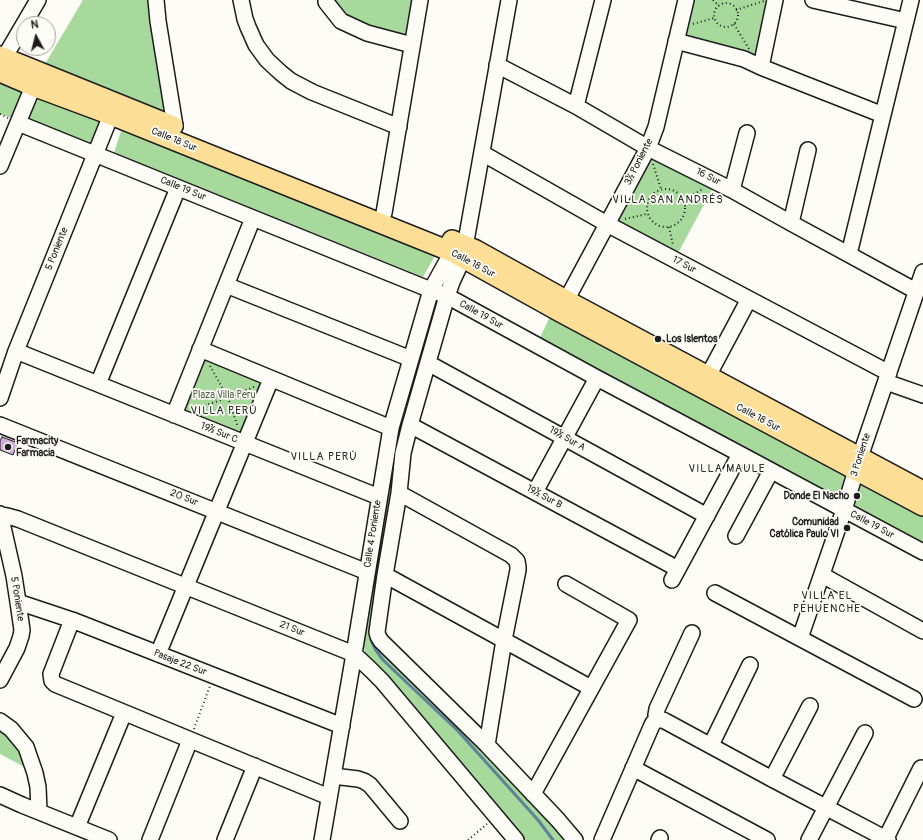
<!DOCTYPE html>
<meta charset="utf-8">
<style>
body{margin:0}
#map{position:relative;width:923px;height:840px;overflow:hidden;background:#fdfcf7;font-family:Pangolin,sans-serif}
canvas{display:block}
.north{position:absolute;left:16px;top:16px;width:40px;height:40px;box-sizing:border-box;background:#fdfcf7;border:1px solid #a3a29f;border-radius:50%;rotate:353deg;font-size:11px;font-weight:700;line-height:16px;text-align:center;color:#1c1c1c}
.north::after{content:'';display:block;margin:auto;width:14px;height:18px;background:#1c1c1c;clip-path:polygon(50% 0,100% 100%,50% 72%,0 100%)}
</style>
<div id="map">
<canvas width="923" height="840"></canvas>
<div class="north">N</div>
</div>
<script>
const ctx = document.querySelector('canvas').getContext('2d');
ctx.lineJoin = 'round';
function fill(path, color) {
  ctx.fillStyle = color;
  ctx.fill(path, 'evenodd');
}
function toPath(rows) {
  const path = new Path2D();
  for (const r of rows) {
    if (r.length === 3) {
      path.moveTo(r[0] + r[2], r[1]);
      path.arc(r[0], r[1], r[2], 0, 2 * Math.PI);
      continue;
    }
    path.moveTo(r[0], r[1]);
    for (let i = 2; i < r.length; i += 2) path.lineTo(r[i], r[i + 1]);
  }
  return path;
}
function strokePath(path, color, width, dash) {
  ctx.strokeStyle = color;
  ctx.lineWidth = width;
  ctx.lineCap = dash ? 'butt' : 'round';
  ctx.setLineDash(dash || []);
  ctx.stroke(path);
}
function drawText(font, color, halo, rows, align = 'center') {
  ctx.font = font + ' Pangolin,sans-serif';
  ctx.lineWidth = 3.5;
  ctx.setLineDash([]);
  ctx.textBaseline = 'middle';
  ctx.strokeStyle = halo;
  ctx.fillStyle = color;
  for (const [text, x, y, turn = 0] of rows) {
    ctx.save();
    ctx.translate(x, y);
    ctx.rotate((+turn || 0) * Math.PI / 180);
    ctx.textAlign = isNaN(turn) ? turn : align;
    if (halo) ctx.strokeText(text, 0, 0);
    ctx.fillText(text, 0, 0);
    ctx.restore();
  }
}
const green = toPath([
 [83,0,150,0,164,111,45,64],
 [331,0,418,0,411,40,338,14],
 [691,0,769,0,758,57,752,58,682,38],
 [0,78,101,119,90,144,0,114],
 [121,131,436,254,423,277,114,153],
 [655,157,714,186,677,255,613,220,647,158],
 [434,298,440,301,373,630,402,669,528,798,568,840,522,840,393,681,365,653,364,647,370,604,395,429],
 [551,314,923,515,923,546,538,342],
 [203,351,270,378,245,439,178,412],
 [0,726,10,732,30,770,0,754]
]);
const stream = toPath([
 [371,640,375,649,383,660,458,731,538,820,553,840]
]);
const building = toPath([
 [2,437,18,443,13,455,0,450,0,441,2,437]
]);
const path = toPath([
 [713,0,719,6],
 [726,15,12],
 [736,10,764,1],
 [693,24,714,18],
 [734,24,749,49],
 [0,114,8,118],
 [653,164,661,189],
 [666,208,19],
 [683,200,703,189],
 [625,219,647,214],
 [669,227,673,245],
 [210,366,228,398,238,427],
 [193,409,228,398,256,386],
 [194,729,210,686],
 [468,840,487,824]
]);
const minor = toPath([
 [156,0,158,21,175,126],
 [241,0,245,19,248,27,256,45,267,60,281,73,291,81,312,92,399,127],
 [326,0,326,2,341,21,367,33,412,45],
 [509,0,463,258,452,282,447,296,410,425,403,453,399,493,385,575,377,632,378,636,381,641,487,745,558,820,575,840],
 [813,0,906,21],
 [676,41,744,59,761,67,883,115],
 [4,58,38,0],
 [497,65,576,106,648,148,732,190,791,223,916,291],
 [761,67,775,0],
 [576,106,603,0],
 [18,123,431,290,447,296,597,378,740,454,923,552],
 [482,153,607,224,889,373],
 [0,166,37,77],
 [732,190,747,133],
 [384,213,420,0],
 [791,223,808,150],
 [849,254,911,0],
 [226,285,411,359],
 [561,310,648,148,656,127,686,0],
 [200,349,391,428],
 [16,351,379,497],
 [428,363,707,516],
 [708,376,749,299],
 [886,382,923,395],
 [98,384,178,188],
 [0,398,16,351,115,105],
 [174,415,253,218],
 [0,425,367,572],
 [410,425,678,569],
 [535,492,597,378],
 [399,493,511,555,517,561,518,567,518,570,504,640,487,745],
 [0,514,14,576,18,602,22,630,21,636,17,648,0,680],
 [0,515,7,516,18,519,354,654,370,669,382,681,516,840],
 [736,536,771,471],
 [385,575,591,688],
 [822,575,923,631],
 [672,580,740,454],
 [715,593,914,699],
 [18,602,72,620,342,726],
 [72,620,51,674,52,681,55,684,329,797],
 [800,638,844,510,860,457,923,272],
 [158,654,271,379],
 [657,720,663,720,665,721,772,779,888,840],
 [657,720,656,715,657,709,692,633],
 [0,721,11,729,26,747,35,773,38,787,39,811],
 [711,745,750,665],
 [633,768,767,840],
 [333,776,358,779,364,781,370,785,400,821],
 [772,779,810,706],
 [533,794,629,620,566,584],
 [0,795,22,805,109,840],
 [77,827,124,713],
 [150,840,190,740],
 [225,840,255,766],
 [322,840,354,654,391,428,431,290,452,252,461,247],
 [602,840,652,725,653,723,657,720],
 [659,840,660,838],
 [809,840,865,733],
 [885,840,921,768]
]);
const major = toPath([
 [0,56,173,126],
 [0,72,33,86,111,115,452,252,560,312,923,506],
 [452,240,476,250,566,300,923,491]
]);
const markers = [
 [658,339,4,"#1c1c1c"],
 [8,447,4,"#1c1c1c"],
 [857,496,4,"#1c1c1c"],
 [847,528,4,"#1c1c1c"]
];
const streetNames = [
 ["Calle 18 Sur",174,140,22],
 ["3½ Poniente",639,162,-63],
 ["16 Sur",708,177,27],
 ["Calle 19 Sur",183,189,22],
 ["5 Poniente",57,249,-68],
 ["Calle 18 Sur",473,264,28],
 ["17 Sur",684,265,28],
 ["Calle 19 Sur",481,315,29],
 ["Calle 18 Sur",758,418,28],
 ["19½ Sur C",219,433,22],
 ["19½ Sur A",567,439,29],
 ["3 Poniente",861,455,-72],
 ["19½ Sur B",544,497,28],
 ["20 Sur",184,498,22],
 ["Calle 19 Sur",872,525,28],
 ["Calle 4 Poniente",373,534,-81],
 ["5 Poniente",17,599,81],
 ["21 Sur",292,629,22],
 ["Pasaje 22 Sur",180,663,21]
];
const poiNames = [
 ["Los Islentos",666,339],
 ["Farmacity",16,441],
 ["Farmacia",16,453],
 ["Donde El Nacho",849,496,"right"],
 ["Comunidad",839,522,"right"],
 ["Católica Paulo VI",839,534,"right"]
];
const parkNames = [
 ["Plaza Villa Peru",224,395]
];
const neighbourhoodNames = [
 ["VILLA SAN ANDRÉS",668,200],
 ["VILLA PERÚ",224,411],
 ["VILLA PERÚ",324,457],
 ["VILLA MAULE",727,469],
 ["VILLA EL",827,596],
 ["PEHUENCHE",827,609]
];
fill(green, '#a6d99b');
strokePath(stream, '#608299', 3);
fill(building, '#ceaed9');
strokePath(building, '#1c1c1c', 1);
strokePath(minor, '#1c1c1c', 18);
strokePath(major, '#1c1c1c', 22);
strokePath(path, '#1c1c1c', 2, [1, 3]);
strokePath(minor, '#fdfcf7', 15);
strokePath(major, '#fcde96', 19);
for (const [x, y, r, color] of markers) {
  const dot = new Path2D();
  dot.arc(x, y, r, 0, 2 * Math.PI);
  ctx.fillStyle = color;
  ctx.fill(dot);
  strokePath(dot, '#fdfcf7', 1.5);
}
drawText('10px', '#1c1c1c', '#fdfcf7', streetNames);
drawText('bold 10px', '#1c1c1c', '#fdfcf7', poiNames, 'left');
drawText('10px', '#4c5e48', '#fdfcf7', parkNames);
ctx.letterSpacing = '1px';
drawText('11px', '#1c1c1c', '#fdfcf7', neighbourhoodNames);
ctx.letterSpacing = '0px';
</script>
